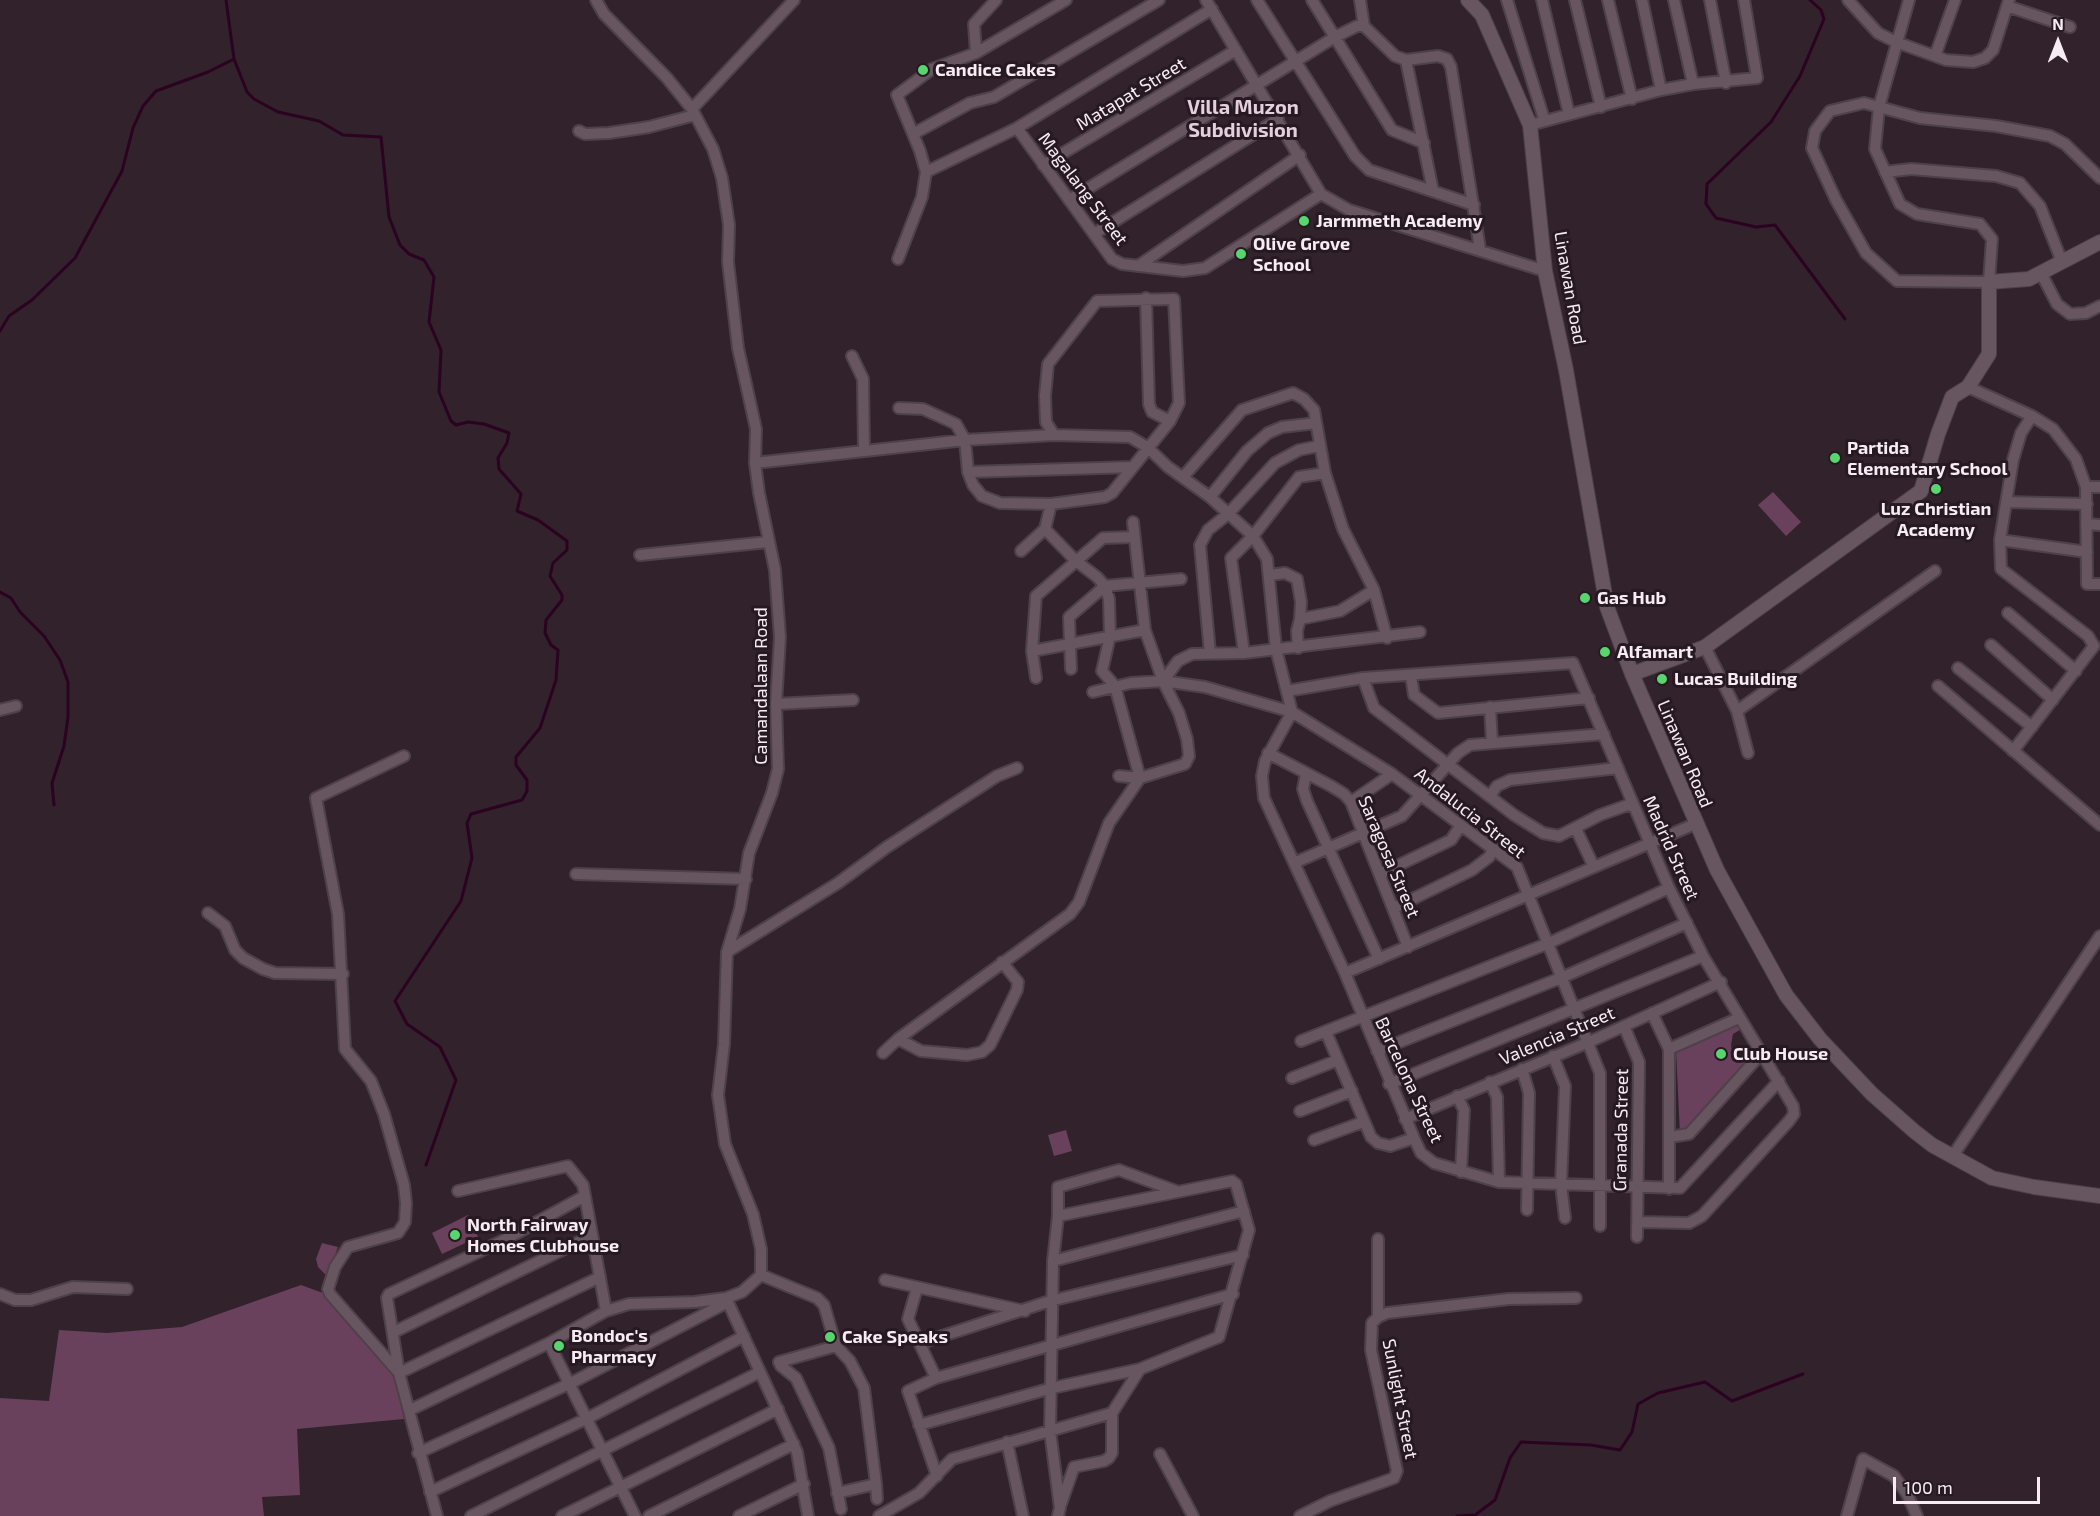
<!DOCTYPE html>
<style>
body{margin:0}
#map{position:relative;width:2100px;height:1516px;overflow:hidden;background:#32222c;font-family:"Exo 2",sans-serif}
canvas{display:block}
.north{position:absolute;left:2028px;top:12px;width:60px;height:60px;-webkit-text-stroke:4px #271922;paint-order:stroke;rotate:0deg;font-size:16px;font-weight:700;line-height:24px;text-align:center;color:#f7ecf3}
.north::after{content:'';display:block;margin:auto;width:21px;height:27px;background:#f7ecf3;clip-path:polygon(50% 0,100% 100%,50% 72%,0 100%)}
.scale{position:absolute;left:1893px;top:1477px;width:147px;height:27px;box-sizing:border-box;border:3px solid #f7ecf3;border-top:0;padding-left:8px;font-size:18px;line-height:21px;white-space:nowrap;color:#f7ecf3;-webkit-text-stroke:4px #271922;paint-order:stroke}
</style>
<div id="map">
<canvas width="2100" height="1516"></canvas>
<div class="north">N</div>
<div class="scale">100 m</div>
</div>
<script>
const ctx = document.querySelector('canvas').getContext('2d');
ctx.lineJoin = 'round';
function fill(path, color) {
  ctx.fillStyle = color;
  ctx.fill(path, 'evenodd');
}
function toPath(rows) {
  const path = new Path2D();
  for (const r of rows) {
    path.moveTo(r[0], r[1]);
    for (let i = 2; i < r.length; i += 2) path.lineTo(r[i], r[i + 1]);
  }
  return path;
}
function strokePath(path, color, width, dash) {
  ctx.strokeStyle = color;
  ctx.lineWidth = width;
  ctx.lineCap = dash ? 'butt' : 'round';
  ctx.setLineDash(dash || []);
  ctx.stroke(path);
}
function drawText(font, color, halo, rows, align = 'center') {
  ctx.font = font + ' "Exo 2",sans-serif';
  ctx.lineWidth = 6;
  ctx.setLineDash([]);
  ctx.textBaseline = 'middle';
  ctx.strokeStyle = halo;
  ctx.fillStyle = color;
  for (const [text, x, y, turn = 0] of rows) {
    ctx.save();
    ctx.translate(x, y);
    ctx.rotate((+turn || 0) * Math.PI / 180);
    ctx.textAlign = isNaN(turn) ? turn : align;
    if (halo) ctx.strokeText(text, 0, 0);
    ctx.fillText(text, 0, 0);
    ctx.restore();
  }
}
const green = toPath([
 [1773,492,1801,522,1786,536,1758,505],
 [1744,1018,1748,1025,1733,1034,1731,1045,1732,1053,1742,1056,1763,1049,1693,1127,1680,1135,1676,1050],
 [1066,1130,1072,1151,1054,1156,1048,1135],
 [468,1215,478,1237,442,1254,432,1233],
 [322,1243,338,1247,327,1276,318,1267,316,1259],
 [301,1285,323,1293,394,1375,404,1419,297,1429,300,1495,262,1497,264,1516,0,1516,0,1398,49,1401,59,1330,107,1333,182,1327]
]);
const stream = toPath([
 [226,0,234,59,247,92,254,99,278,112,319,121,343,135,381,137,389,217,400,245,409,254,424,260,434,277,429,322,441,350,439,392,451,421,456,425,468,422,484,424,509,433,507,443,498,458,499,469,521,494,517,511,538,520,567,541,567,550,553,563,550,576,562,595,562,600,546,620,545,633,551,645,558,650,556,680,540,728,516,757,516,765,527,780,527,791,522,800,471,814,467,823,472,858,461,901,395,1001,407,1024,440,1047,456,1080,426,1165],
 [1810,0,1821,10,1824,19,1800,76,1771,122,1707,184,1706,204,1716,218,1756,227,1775,225,1845,319],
 [0,331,9,316,32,300,75,258,122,171,133,128,143,106,156,91,208,72,234,59],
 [0,592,11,598,20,612,44,636,60,660,68,682,68,717,64,746,52,783,54,805],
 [1457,1516,1475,1515,1495,1500,1510,1458,1521,1442,1591,1445,1620,1450,1632,1432,1638,1404,1658,1393,1705,1382,1732,1401,1803,1374]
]);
const minor = toPath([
 [1206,0,1321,194,1349,210,1545,271],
 [1257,0,1355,156,1369,170,1474,205],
 [1312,0,1392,130,1424,143],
 [1360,0,1364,26,1395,56,1406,60,1438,56,1447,59,1451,67,1480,249],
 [1507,0,1544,119],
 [1542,0,1569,114],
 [1575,0,1601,107],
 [1608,0,1632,99],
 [1642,0,1661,90],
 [1674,0,1693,84],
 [1710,0,1726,83],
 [1848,0,1878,33,1896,42,1946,60,1973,62,1985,58,1993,50,2009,0],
 [1909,0,1879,107,1875,149,1900,204,1917,214,1980,224,1992,239,1989,282,1897,281,1866,253,1836,200,1812,148,1815,131,1830,111,1864,103,1879,107,1920,118,1996,126,2050,136,2065,144,2100,178],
 [2007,6,2070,27],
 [976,53,974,24,996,0],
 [1935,56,1955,0],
 [1406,60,1433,191],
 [692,109,794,0],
 [1530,125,1661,90,1693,84,1757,78,1744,0],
 [1017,128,1112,259,1122,264,1183,271,1205,268,1321,194],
 [579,131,585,134,609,133,649,127,695,115],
 [913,134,970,103,994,97,1159,0],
 [1043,165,1236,50],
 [926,172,1017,128,1212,9],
 [1885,172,1911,169,1996,176,2020,183,2040,206,2062,262],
 [1069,200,1335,37,1357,26,1364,26],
 [1094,234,1278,119],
 [898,259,922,197,926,172,920,151,897,95,932,69,976,53,1066,0],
 [1138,266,1300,155],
 [2041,273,2057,304,2070,314,2086,313,2100,306],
 [1146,298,1149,404,1152,412,1170,421],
 [852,356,863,379,864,450],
 [1968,387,2032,416,2053,429,2076,459,2086,487,2087,584,2100,584],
 [899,408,923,409,956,424,965,440,968,472,973,485,982,496,1000,503,1051,504,1105,497,1112,493,1170,421,1179,403,1174,299,1097,301,1048,364,1045,396,1046,422,1054,435],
 [755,463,965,440,1054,435,1130,437,1147,447,1168,467,1210,497,1253,536,1267,559,1276,649,1292,712,1265,761,1262,776,1264,798,1345,973,1414,1138,1421,1153,1434,1163,1499,1182,1680,1188,1779,1081],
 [968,472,1133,467],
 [1183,477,1242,410,1293,393,1304,399,1314,410,1325,473,1343,529,1374,590,1387,638],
 [2086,487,2100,487],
 [1210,497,1247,451,1268,433,1282,427,1316,423],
 [2006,502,2087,504],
 [1133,522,1145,630,1163,681],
 [2088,524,2100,525],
 [2000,540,2087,552],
 [1021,551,1045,529],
 [640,555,768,542],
 [1270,575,1285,573,1297,579,1301,602,1300,619],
 [2008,613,2076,671],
 [1991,645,2053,700],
 [1705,647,1737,711,1748,753],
 [1298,648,1297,631,1300,619,1340,611,1374,590],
 [1032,651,1145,630],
 [1210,653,1200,545,1208,530,1228,514,1275,463,1299,450,1319,446],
 [1244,653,1231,558,1253,536,1299,477,1325,473],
 [1958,668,2032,727],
 [1071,669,1069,617,1105,586,1181,579],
 [1411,676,1414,695,1438,713,1589,698],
 [1036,678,1032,651,1036,596,1103,538,1134,537],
 [1363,678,1374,708,1514,815,1543,833,1559,836,1600,815,1628,805,1634,807],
 [1938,686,2100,825],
 [1287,691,1363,678,1573,663,1669,888,1703,956,1793,1106,1794,1114,1789,1121,1702,1216,1689,1223,1638,1222],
 [1093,692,1131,683,1163,681,1205,687,1292,712,1392,774,1517,867,1600,1073,1600,1226],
 [776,704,853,700],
 [1490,707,1492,742],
 [0,710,16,706],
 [1737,711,1935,571],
 [2013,751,2094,646,2088,636,2001,569,2000,540,2013,460,2021,433,2032,416],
 [1268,753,1331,786,1344,794,1351,802,1408,947],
 [1306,774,1303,789,1307,801,1379,959],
 [1119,776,1140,778,1185,764,1189,756,1187,739,1179,713,1163,681,1178,661,1192,654,1244,653,1420,632],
 [1490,796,1497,786,1510,780,1618,768],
 [1351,802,1392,774],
 [1576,829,1594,867],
 [1294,863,1402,816,1458,753,1470,745,1604,734],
 [576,874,746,879],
 [1380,874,1451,840,1461,825],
 [1394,908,1472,870,1489,857,1494,849],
 [208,913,225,926,235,950,243,958,263,969,275,973,343,974],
 [727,952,838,883,887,847,997,776,1017,768],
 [1345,973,1695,824],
 [1652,1013,1669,1049,1669,1189],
 [1624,1026,1639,1062,1637,1237],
 [1326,1032,1371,1137,1378,1143,1390,1146,1414,1138],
 [898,1039,921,1051,967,1055,982,1052,990,1045,1017,990,1018,982,1002,962],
 [1301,1041,1549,943,1669,888],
 [1669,1049,1739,1018],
 [1377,1051,1563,977,1687,923],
 [883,1053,898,1039,1070,914,1079,902,1109,823,1140,778,1115,686,1102,671,1110,636,1109,599,1105,586,1097,577,1076,561,1045,529,1051,504],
 [1553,1056,1565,1086,1561,1185,1565,1218],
 [1522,1069,1529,1093,1527,1210],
 [1292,1078,1338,1060],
 [1490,1082,1497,1097,1499,1182],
 [1389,1084,1703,956],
 [1457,1096,1464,1110,1461,1172],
 [1300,1111,1352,1091],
 [1405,1119,1589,1042,1721,982],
 [1670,1137,1689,1134,1759,1056,1760,1051],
 [1314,1140,1363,1122],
 [1952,1157,2100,936],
 [458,1191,568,1166,583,1185,606,1311],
 [1176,1191,1119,1170,1058,1187,1058,1216,1053,1261,1244,1211],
 [1053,1261,1050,1431,1060,1508,1058,1516],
 [761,1275,817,1298,824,1305,836,1346,850,1361,864,1388,876,1484],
 [885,1280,1025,1311],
 [917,1288,908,1319,936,1378],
 [0,1294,15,1300,31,1300,73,1287,127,1289],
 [726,1298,797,1452,808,1516],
 [1378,1317,1378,1239],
 [394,1332,591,1236],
 [549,1343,635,1516],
 [921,1343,1050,1301,1243,1255],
 [836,1346,779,1362,781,1366,796,1378,829,1448,841,1509],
 [399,1373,330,1294,328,1289,335,1267,348,1247,398,1233,405,1222,406,1203,404,1185,384,1114,371,1081,345,1049,338,914,316,798,404,756],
 [399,1373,600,1277],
 [410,1410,549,1343,606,1311,629,1304,695,1302,726,1298,742,1292,761,1275,761,1249,753,1214,725,1144,718,1095,724,1044,727,952,740,909,749,853,772,793,778,769,776,704,780,637,775,570,759,493,755,463,756,429,738,348,728,262,729,225,722,178,713,149,692,109,667,78,604,14,596,0],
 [919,1425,1052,1388,1140,1369,1219,1337,1249,1230,1236,1184,1232,1181,1058,1216],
 [1007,1442,1023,1516],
 [418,1453,571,1383,728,1302],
 [1160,1454,1193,1516],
 [937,1476,908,1391,936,1378,1233,1294],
 [430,1492,588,1418,744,1336],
 [837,1493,876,1484,877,1499],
 [1061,1504,1074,1467,1104,1461,1109,1458,1112,1453,1112,1413],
 [437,1516,399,1373,387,1298,389,1294,504,1240,583,1197],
 [471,1516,760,1372],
 [562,1516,778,1409],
 [649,1516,794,1444],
 [739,1516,804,1484],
 [879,1516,919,1493,952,1459,1112,1413,1140,1369],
 [1300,1516,1330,1501,1394,1478,1397,1471,1371,1350,1372,1323,1378,1317,1387,1313,1509,1299,1576,1298],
 [1847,1516,1863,1459,1894,1476,1907,1494,1917,1516]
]);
const tertiary = toPath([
 [1468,0,1482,15,1530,125,1545,271,1566,370,1607,607,1632,674,1717,870,1786,995,1820,1039,1872,1094,1914,1131,1932,1145,1992,1178,2034,1187,2100,1196],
 [1632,674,1705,647,1921,491,1938,434,1952,397,1968,387,1989,354,1989,282,2029,279,2100,242]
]);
const markers = [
 [923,70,6,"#59d56f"],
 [1304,221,6,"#59d56f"],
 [1241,254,6,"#59d56f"],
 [1835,458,6,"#59d56f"],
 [1936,489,6,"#59d56f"],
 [1585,598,6,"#59d56f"],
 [1605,652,6,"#59d56f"],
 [1662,679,6,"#59d56f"],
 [1721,1054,6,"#59d56f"],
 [455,1235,6,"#59d56f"],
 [830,1337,6,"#59d56f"],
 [559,1346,6,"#59d56f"]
];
const poiNames = [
 ["Candice Cakes",935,70],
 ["Jarmmeth Academy",1316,221],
 ["Olive Grove",1253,244],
 ["School",1253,265],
 ["Partida",1847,448],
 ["Elementary School",1847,469],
 ["Luz Christian",1936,509,"center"],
 ["Academy",1936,530,"center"],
 ["Gas Hub",1597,598],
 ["Alfamart",1617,652],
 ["Lucas Building",1674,679],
 ["Club House",1733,1054],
 ["North Fairway",467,1225],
 ["Homes Clubhouse",467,1246],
 ["Bondoc's",571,1336],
 ["Pharmacy",571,1357],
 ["Cake Speaks",842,1337]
];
const streetNames = [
 ["Matapat Street",1131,94,-31],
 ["Magalang Street",1083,189,53],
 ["Linawan Road",1570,288,80],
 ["Camandalaan Road",761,686,-90],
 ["Linawan Road",1685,754,67],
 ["Andalucia Street",1470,813,38],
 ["Madrid Street",1671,848,66],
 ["Saragosa Street",1389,857,67],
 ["Valencia Street",1557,1036,-23],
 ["Barcelona Street",1409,1080,65],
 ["Granada Street",1621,1130,-89],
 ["Sunlight Street",1400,1399,79]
];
const neighbourhoodNames = [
 ["Villa Muzon",1243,107],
 ["Subdivision",1243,130]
];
fill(green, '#69415c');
strokePath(stream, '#2b0321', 3);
strokePath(minor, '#4e414a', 14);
strokePath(tertiary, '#4e414a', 16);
strokePath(minor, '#675560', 10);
strokePath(tertiary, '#675560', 14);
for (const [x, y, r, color] of markers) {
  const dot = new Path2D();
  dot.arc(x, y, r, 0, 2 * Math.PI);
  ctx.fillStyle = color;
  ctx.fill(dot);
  strokePath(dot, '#271922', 2);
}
drawText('bold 18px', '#f7ecf3', '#271922', poiNames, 'left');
drawText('18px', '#f7ecf3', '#271922', streetNames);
drawText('bold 20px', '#e4cfdc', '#271922', neighbourhoodNames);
</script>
